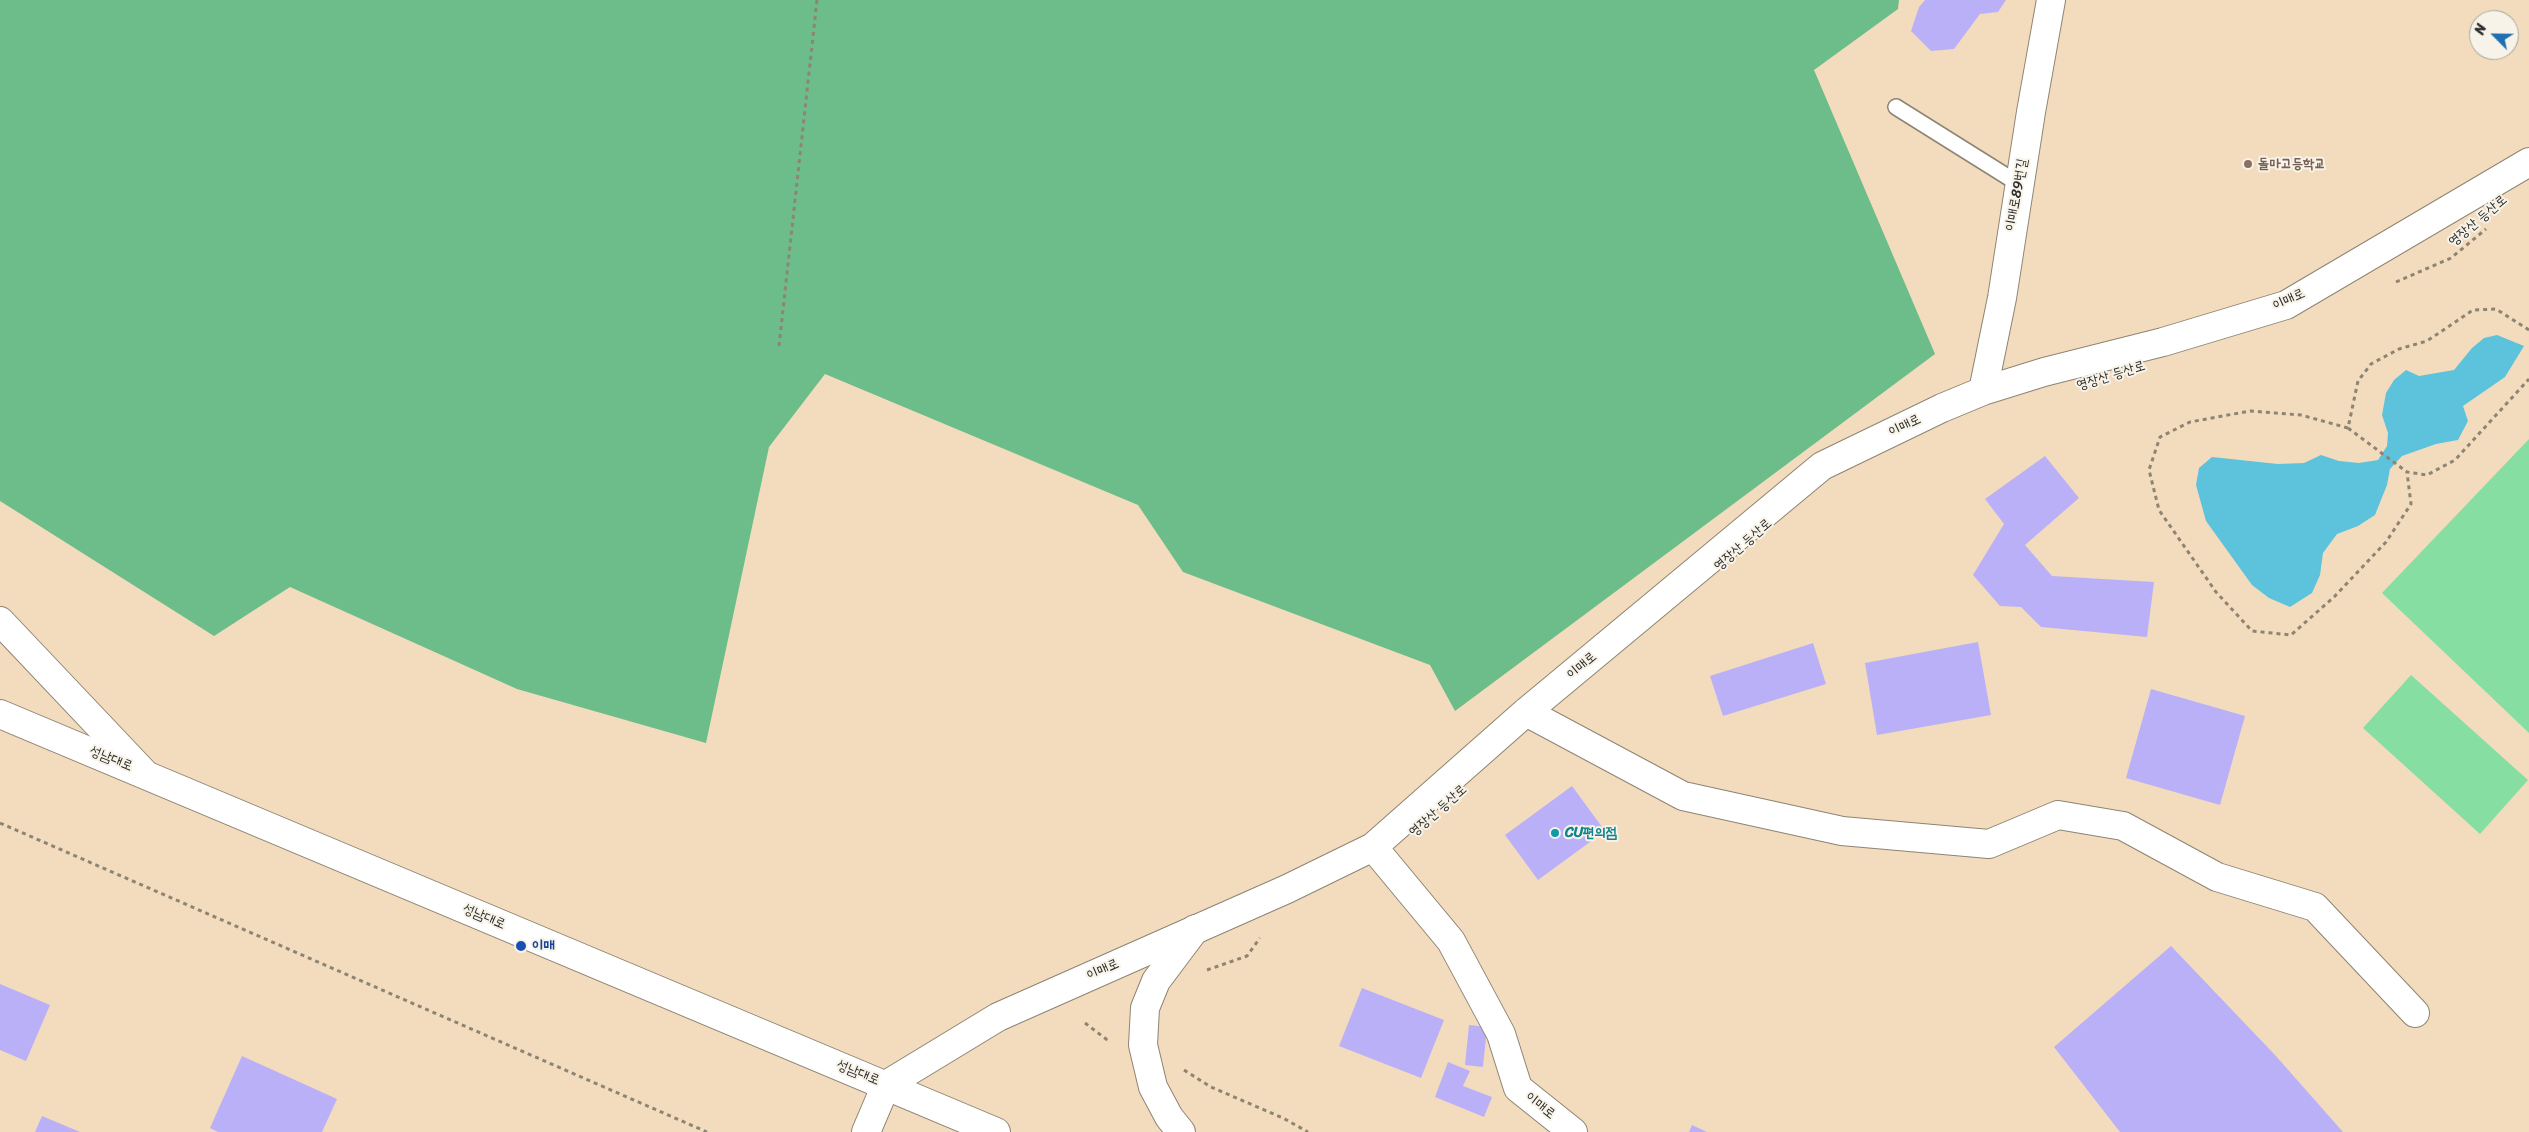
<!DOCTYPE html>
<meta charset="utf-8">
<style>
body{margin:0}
#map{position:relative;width:2529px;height:1132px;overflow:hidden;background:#f2dcbd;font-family:Sriracha,sans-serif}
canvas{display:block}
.north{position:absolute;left:2469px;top:10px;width:50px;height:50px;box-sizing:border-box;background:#f7f3e8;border:1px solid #a5a39c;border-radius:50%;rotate:293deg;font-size:14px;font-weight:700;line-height:20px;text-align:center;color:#2b2b2b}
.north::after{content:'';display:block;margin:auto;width:18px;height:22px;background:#1f6fb2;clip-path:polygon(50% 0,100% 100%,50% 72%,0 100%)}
</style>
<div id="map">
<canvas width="2529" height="1132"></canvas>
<div class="north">N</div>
</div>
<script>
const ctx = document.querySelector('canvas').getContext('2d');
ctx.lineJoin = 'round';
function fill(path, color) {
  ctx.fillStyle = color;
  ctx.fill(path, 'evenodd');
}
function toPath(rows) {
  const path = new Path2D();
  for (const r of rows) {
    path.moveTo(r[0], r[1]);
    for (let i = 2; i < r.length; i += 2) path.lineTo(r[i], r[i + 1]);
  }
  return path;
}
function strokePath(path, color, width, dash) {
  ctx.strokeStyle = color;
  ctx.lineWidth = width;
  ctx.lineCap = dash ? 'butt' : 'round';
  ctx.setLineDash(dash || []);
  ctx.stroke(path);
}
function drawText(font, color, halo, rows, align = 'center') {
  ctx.font = font + ' Sriracha,"Poor Story",sans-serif';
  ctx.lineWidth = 4;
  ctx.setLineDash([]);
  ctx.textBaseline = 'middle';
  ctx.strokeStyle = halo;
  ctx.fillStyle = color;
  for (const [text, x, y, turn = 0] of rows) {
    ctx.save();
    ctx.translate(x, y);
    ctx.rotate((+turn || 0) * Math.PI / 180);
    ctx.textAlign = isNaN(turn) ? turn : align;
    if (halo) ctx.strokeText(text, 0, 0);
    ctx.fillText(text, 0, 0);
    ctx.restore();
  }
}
const green = toPath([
 [2529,439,2529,733,2382,593],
 [2411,675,2528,780,2480,834,2363,728]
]);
const forest = toPath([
 [0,0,1899,0,1898,9,1814,70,1935,354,1455,711,1430,665,1183,572,1138,505,825,374,769,447,706,743,517,689,290,587,214,636,0,501]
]);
const water = toPath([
 [2497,335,2524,346,2505,377,2463,406,2468,421,2458,440,2436,444,2402,456,2390,469,2387,485,2375,515,2358,526,2337,534,2323,553,2320,575,2312,593,2290,607,2269,598,2252,585,2206,521,2196,485,2199,468,2212,457,2278,464,2304,463,2321,455,2339,461,2359,463,2378,460,2387,446,2388,433,2382,415,2386,393,2394,380,2406,370,2419,376,2454,370,2472,348,2484,338]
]);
const building = toPath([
 [1925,0,2006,0,1998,12,1980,14,1954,49,1931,51,1911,31,1919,7],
 [2045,456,2079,498,2025,545,2052,576,2154,582,2147,637,2041,627,2021,607,2000,606,1973,575,2004,524,1985,499],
 [1978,642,1991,715,1877,735,1865,663],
 [1813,643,1826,684,1723,716,1710,676],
 [2151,689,2245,716,2220,805,2126,778],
 [1572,786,1605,831,1538,880,1505,835],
 [2171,946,2275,1055,2343,1132,2120,1132,2054,1047],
 [0,984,50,1005,26,1061,0,1050],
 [1362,988,1444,1020,1421,1078,1339,1046],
 [1469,1025,1487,1027,1483,1067,1465,1065],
 [242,1056,337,1099,322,1132,218,1132,210,1128],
 [1448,1062,1470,1071,1463,1086,1492,1097,1484,1117,1435,1097],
 [42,1116,80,1132,35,1132],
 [1692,1125,1707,1132,1689,1132]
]);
const path = toPath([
 [2396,282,2451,258,2486,229],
 [2529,330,2496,309,2473,310,2427,341,2399,349,2371,364,2358,381,2348,428,2407,472,2427,475,2455,460,2529,379],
 [779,346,817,0],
 [2348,428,2301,415,2250,411,2190,422,2160,437,2149,470,2159,510,2216,592,2252,631,2291,635,2334,597,2386,542,2411,504,2407,472],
 [0,823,707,1132],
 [1207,970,1247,956,1260,938],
 [1085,1023,1110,1042],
 [1184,1070,1211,1087,1283,1118,1308,1132]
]);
const service = toPath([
 [1896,107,2019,184]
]);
const minor = toPath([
 [1983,391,2002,298,2031,112,2051,0],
 [0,621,144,773],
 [1526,712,1683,796,1842,831,1989,844,2058,815,2123,826,2217,877,2315,907,2415,1013],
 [1373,847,1451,941,1501,1034,1518,1088,1573,1132],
 [886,1085,998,1017,1287,889,1373,847,1526,712,1822,466,1942,408,1983,391,2044,372,2163,342,2286,305,2529,162]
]);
const tertiary = toPath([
 [866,1132,886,1085]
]);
const primary = toPath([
 [0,714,996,1132],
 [1181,1132,1169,1117,1153,1087,1143,1045,1145,1008,1156,981,1195,929]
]);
const markers = [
 [2248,164,5,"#8d6e63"],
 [1555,833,5,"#0f9aa8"],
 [521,946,6,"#1a4fb4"]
];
const educationNames = [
 ["돌마고등학교",2258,164]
];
const streetNames = [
 ["이매로89번길",2017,195,-80],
 ["영장산 등산로",2478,221,-40],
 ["이매로",2289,300,-25],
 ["영장산 등산로",2111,376,-17],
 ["이매로",1905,426,-26],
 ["영장산 등산로",1743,545,-41],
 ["이매로",1582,666,-40],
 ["성남대로",111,759,22],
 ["영장산 등산로",1438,811,-41],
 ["성남대로",484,917,23],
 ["이매로",1103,970,-24],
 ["성남대로",858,1073,22],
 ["이매로",1540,1106,38]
];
const cultureNames = [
 ["CU편의점",1565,833]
];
const transitNames = [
 ["이매",532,946]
];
fill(green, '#86dea3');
fill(forest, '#6cbd89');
fill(water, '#5dc2db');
fill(building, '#bab0f7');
strokePath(service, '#8e8474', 18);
strokePath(minor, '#8e8474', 30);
strokePath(tertiary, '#8e8474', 30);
strokePath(primary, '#8e8474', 30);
strokePath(path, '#8e8474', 3, [4, 4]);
strokePath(service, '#fff', 15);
strokePath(minor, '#fff', 28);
strokePath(tertiary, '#fff', 28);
strokePath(primary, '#fff', 28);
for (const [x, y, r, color] of markers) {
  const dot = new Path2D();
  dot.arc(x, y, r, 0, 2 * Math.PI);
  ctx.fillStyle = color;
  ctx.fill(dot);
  strokePath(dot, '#f7f3e8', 2);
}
drawText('bold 14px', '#785e54', '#f7f3e8', educationNames, 'left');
drawText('14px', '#2b2b2b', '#f7f3e8', streetNames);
drawText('bold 14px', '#0d838f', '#f7f3e8', cultureNames, 'left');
drawText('bold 14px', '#164399', '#f7f3e8', transitNames, 'left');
</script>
